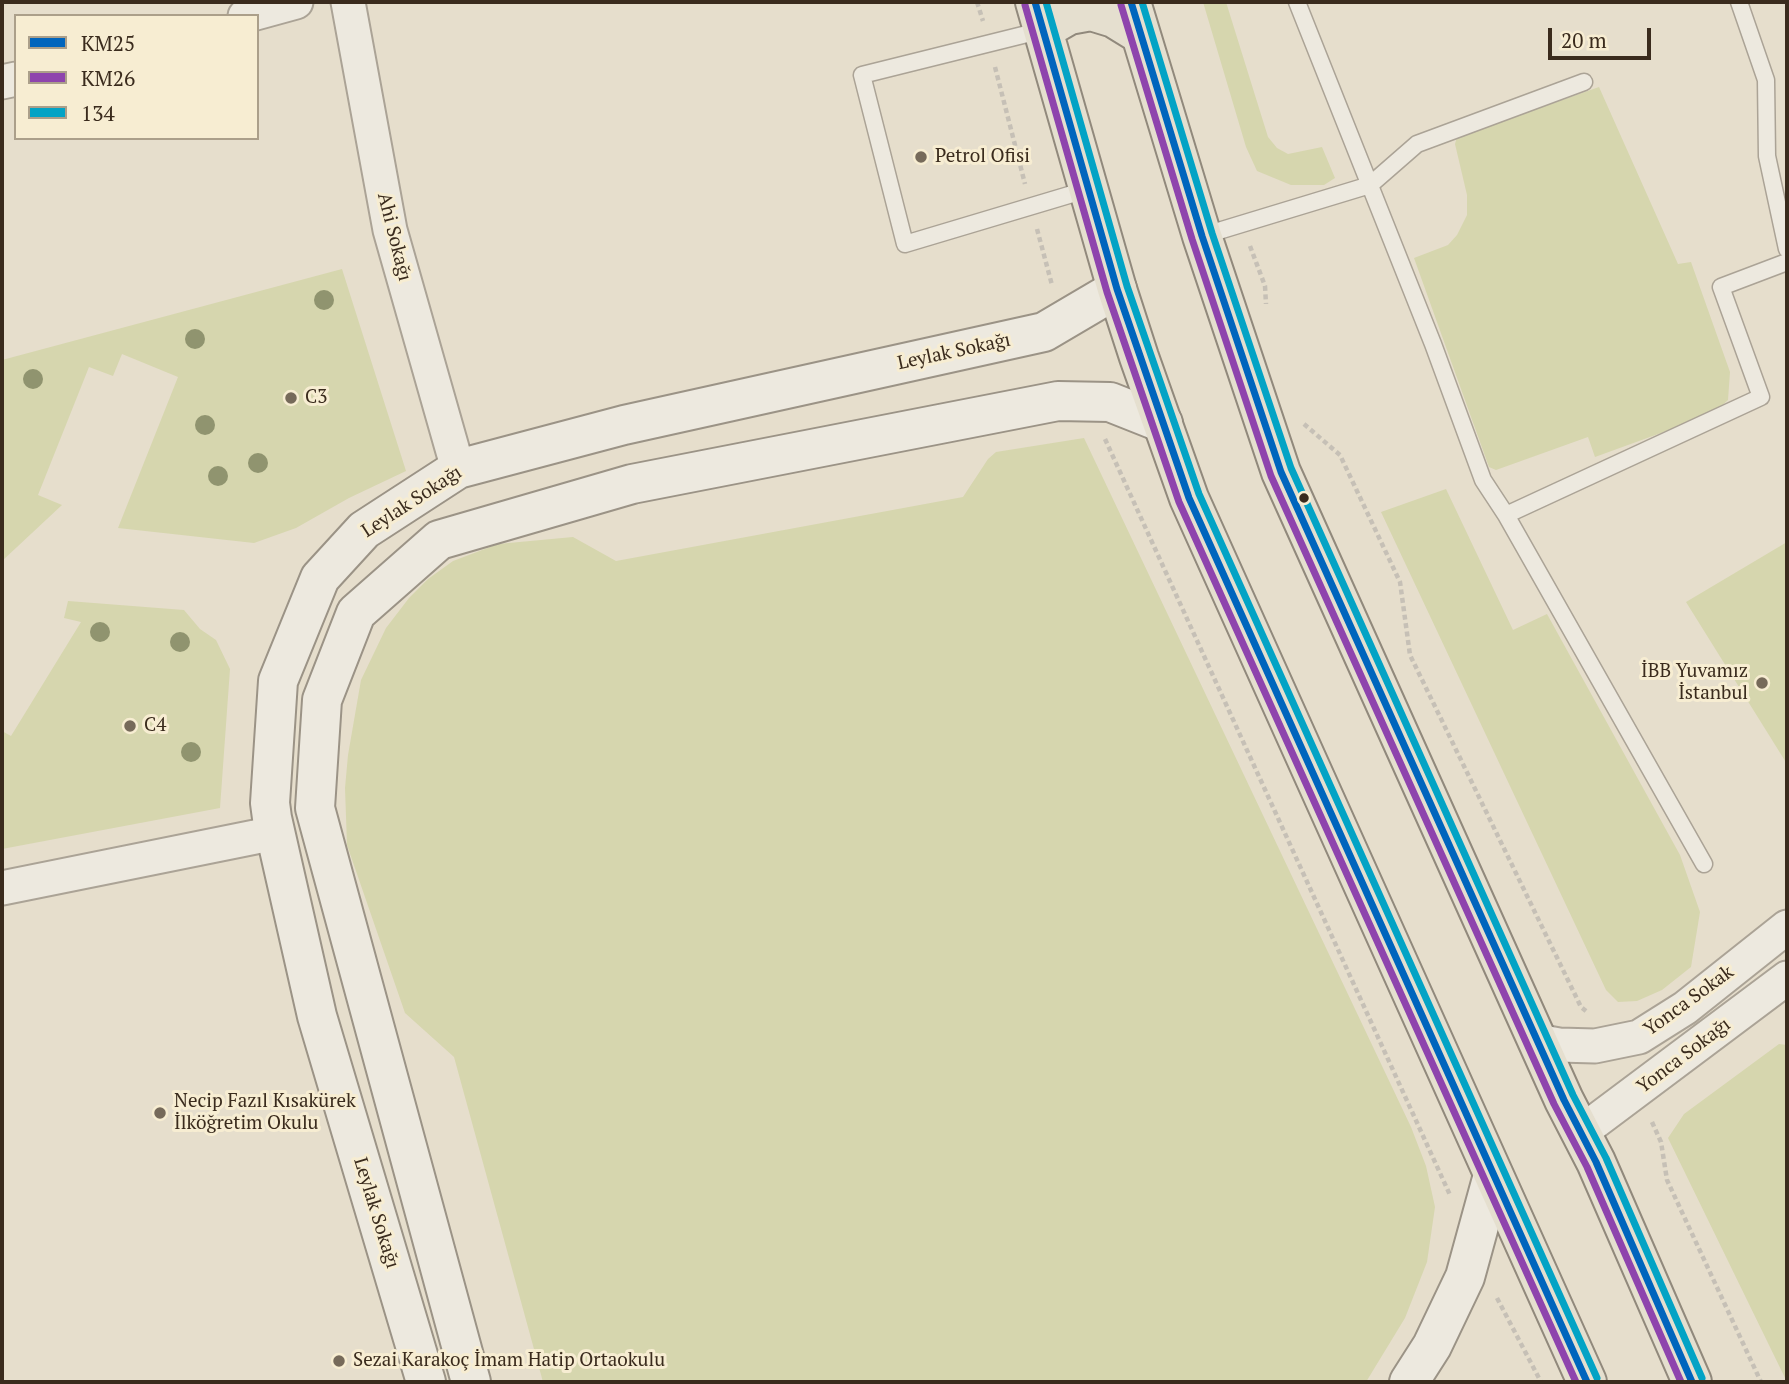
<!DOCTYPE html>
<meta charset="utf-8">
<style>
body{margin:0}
#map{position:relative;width:1789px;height:1384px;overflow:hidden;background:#e6decc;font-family:"PT Serif",serif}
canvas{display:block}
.frame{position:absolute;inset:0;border:4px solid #3a2b1d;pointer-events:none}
.legend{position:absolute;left:14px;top:14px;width:245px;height:126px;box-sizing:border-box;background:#f7edd2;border:2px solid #ab9f8a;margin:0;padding:9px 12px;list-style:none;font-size:21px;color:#3a2b1d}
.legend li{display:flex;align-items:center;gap:14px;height:35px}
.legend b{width:35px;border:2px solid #ab9f8a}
.scale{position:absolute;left:1548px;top:28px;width:103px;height:32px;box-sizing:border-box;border:4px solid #3a2b1d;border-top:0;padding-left:9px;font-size:21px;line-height:24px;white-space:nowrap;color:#3a2b1d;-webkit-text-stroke:5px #f7edd2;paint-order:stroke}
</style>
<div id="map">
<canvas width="1789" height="1384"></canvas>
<div class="frame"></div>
<ul class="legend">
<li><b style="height:9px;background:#0065bd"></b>KM25</li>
<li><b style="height:9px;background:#8e44ad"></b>KM26</li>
<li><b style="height:9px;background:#03a3c5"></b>134</li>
</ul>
<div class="scale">20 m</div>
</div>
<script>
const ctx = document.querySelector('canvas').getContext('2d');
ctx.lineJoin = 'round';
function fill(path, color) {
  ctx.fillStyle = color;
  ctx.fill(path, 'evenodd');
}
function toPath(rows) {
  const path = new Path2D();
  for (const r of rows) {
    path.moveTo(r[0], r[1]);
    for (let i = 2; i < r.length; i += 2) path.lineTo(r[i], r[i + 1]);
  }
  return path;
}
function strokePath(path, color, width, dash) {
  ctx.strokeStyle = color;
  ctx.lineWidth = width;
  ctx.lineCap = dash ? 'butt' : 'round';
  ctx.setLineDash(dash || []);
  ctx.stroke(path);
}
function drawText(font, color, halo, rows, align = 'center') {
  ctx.font = font + ' "PT Serif",serif';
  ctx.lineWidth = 6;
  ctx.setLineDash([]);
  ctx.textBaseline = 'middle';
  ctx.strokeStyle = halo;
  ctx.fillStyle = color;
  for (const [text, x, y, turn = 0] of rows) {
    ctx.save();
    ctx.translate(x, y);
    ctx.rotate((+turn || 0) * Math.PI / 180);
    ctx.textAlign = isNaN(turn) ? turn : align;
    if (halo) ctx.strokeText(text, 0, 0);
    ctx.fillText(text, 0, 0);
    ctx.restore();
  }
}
const green = toPath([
 [1203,2,1226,2,1268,137,1277,148,1288,154,1322,147,1335,178,1324,185,1291,185,1257,171,1246,147],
 [1599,87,1678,264,1691,262,1730,372,1728,400,1713,414,1595,457,1588,437,1496,470,1489,467,1414,258,1448,245,1457,235,1467,215,1467,195,1455,144,1457,137],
 [342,269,406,471,349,498,296,528,254,543,118,528,178,377,122,354,113,376,89,367,38,495,62,505,2,561,2,360],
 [1084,438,1411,1127,1426,1166,1435,1207,1427,1262,1405,1318,1366,1382,543,1382,454,1057,405,1013,347,845,345,788,348,755,361,680,386,628,409,598,428,579,453,561,498,544,573,537,616,561,963,497,988,459,996,452],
 [1446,489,1513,630,1547,614,1680,855,1700,912,1691,967,1662,990,1637,1001,1618,1002,1606,990,1381,512],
 [1787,542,1787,764,1686,602],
 [68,601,184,610,200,629,216,640,230,669,220,808,2,849,2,731,11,736,81,622,64,618],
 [1779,1044,1787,1045,1787,1382,1668,1138,1684,1114]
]);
const path = toPath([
 [977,2,983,21],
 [995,67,1025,184],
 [1037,229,1052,285],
 [1250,246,1265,286,1266,304],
 [1304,424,1340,455,1400,582,1410,655,1581,1007,1586,1011],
 [1105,439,1450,1195],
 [1652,1122,1661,1142,1667,1180,1761,1382],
 [1497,1298,1541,1382]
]);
const lane = toPath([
 [1297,2,1433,344,1483,480,1506,515,1761,397,1721,287,1787,262],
 [1739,2,1766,80,1767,156,1787,249],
 [1043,30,862,75,905,244,1089,189],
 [1202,236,1370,185,1417,144,1584,82],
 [1506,515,1704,864]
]);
const street = toPath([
 [348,2,390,230,458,469],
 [245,16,296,2],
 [2,82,16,79],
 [2,888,275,833],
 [1537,1041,1559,1045,1595,1046,1639,1037,1685,1008,1787,927],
 [1580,1133,1787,978]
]);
const secondary = toPath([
 [426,1382,317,1016,272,818,270,803,278,681,320,578,364,530,458,469,624,425,1044,332,1117,289],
 [471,1382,315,808,322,700,356,613,439,540,632,484,1058,401,1110,402,1163,423],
 [1409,1382,1432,1346,1465,1277,1493,1175]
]);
const primary = toPath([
 [1035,2,1117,289,1139,357,1189,498,1587,1382],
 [1131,2,1202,236,1281,472,1564,1100,1596,1162,1692,1382],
 [1043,30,1069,15,1091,11,1114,18,1140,34]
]);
const bus1 = toPath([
 [1035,2,1117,289,1189,498,1587,1382],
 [1131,2,1202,236,1281,472,1564,1100,1596,1162,1692,1382]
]);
const bus2 = toPath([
 [1025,5,1107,292,1179,502,1576,1382],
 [1121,5,1192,239,1271,476,1554,1104,1587,1167,1681,1382]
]);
const bus3 = toPath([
 [1046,2,1127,286,1199,494,1597,1378],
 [1142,2,1212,233,1291,468,1573,1095,1606,1158,1702,1378]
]);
const trees = [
 [324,300],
 [195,339],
 [33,379],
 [205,425],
 [258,463],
 [218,476],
 [100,632],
 [180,642],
 [191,752]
];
const markers = [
 [921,157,7,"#766a5a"],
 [291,398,7,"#766a5a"],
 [1304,498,6,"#3a2b1d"],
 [1762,683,7,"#766a5a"],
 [130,726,7,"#766a5a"],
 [160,1113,7,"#766a5a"],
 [339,1361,7,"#766a5a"]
];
const poiNames = [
 ["Petrol Ofisi",935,157],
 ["C3",305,398],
 ["İBB Yuvamız",1748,672,"right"],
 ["İstanbul",1748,694,"right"],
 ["C4",144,726],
 ["Necip Fazıl Kısakürek",174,1102],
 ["İlköğretim Okulu",174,1124],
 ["Sezai Karakoç İmam Hatip Ortaokulu",353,1361]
];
const streetNames = [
 ["Ahi Sokağı",394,237,76],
 ["Leylak Sokağı",954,352,-12],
 ["Leylak Sokağı",412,502,-33],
 ["Yonca Sokak",1689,1001,-36],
 ["Yonca Sokağı",1684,1056,-37],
 ["Leylak Sokağı",376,1213,73]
];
fill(green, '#d6d6ae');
strokePath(lane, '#aba396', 19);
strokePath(street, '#aba396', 37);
strokePath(secondary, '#9b9386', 42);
strokePath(primary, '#91897c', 42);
strokePath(path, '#c6c0b6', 4.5, [5, 3.5]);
strokePath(lane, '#ede9df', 16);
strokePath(street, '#ede9df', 33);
strokePath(secondary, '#ede9df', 38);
strokePath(primary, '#e5dfcf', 38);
strokePath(bus1, '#0065bd', 7);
strokePath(bus2, '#8e44ad', 7);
strokePath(bus3, '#03a3c5', 7);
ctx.fillStyle = '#90946f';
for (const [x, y] of trees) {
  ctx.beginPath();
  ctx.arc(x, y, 10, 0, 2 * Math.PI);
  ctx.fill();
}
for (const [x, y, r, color] of markers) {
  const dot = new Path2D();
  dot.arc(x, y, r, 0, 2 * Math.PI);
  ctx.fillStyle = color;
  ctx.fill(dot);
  strokePath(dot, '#f7edd2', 2.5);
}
drawText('19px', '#3a2b1d', '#f7edd2', poiNames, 'left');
drawText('19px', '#3a2b1d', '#f7edd2', streetNames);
</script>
